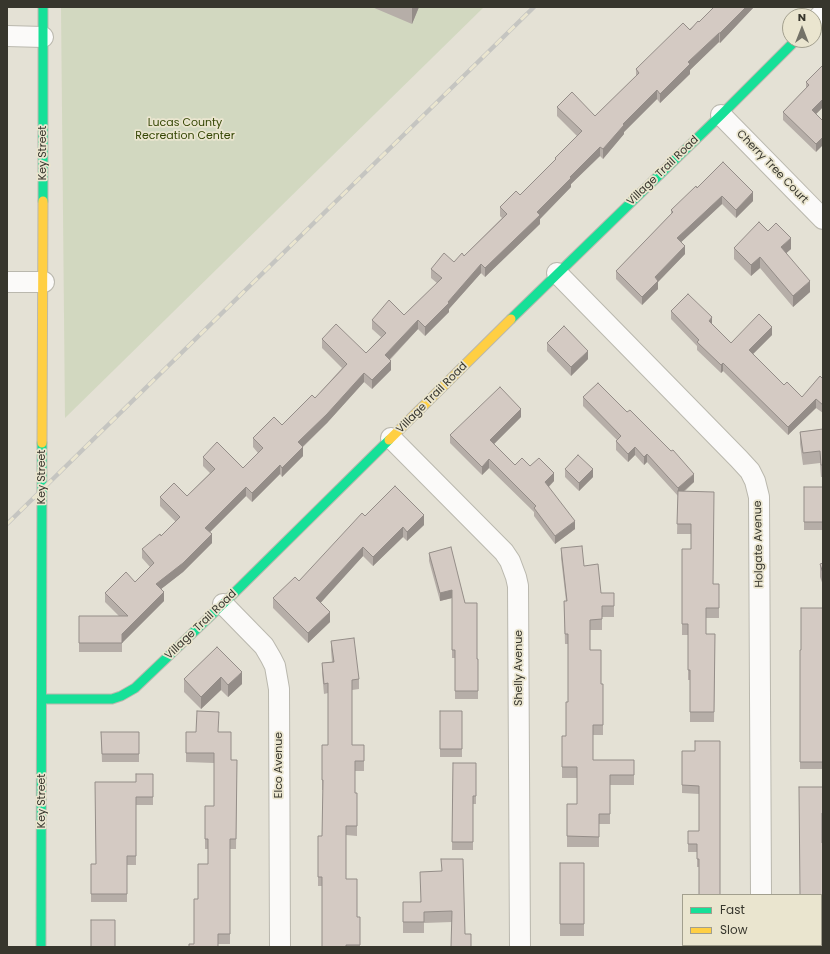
<!DOCTYPE html>
<style>
body{margin:0}
#map{position:relative;width:830px;height:954px;overflow:hidden;background:#e4e1d5;font-family:Poppins,sans-serif}
canvas{display:block}
.frame{position:absolute;inset:0;border:8px solid #37362d;pointer-events:none}
.legend{position:absolute;left:682px;top:894px;width:140px;height:52px;box-sizing:border-box;background:#eae5cf;border:1px solid #a29f8e;margin:0;padding:5px 7px;list-style:none;font-size:12px;color:#37362d}
.legend li{display:flex;align-items:center;gap:8px;height:20px}
.legend b{width:20px;border:1px solid #a29f8e}
.north{position:absolute;left:782px;top:8px;width:40px;height:40px;box-sizing:border-box;background:#eae5cf;border:1px solid #a29f8e;border-radius:50%;rotate:0deg;font-size:11px;font-weight:700;line-height:16px;text-align:center;color:#37362d}
.north::after{content:'';display:block;margin:auto;width:14px;height:18px;background:#747268;clip-path:polygon(50% 0,100% 100%,50% 72%,0 100%)}
</style>
<div id="map">
<canvas width="830" height="954"></canvas>
<div class="frame"></div>
<ul class="legend">
<li><b style="height:5px;background:#16e098"></b>Fast</li>
<li><b style="height:5px;background:#ffcf43"></b>Slow</li>
</ul>
<div class="north">N</div>
</div>
<script>
const ctx = document.querySelector('canvas').getContext('2d');
ctx.lineJoin = 'round';
function fill(path, color) {
  ctx.fillStyle = color;
  ctx.fill(path, 'evenodd');
}
function toPath(rows) {
  const path = new Path2D();
  for (const r of rows) {
    path.moveTo(r[0], r[1]);
    for (let i = 2; i < r.length; i += 2) path.lineTo(r[i], r[i + 1]);
  }
  return path;
}
function strokePath(path, color, width, dash) {
  ctx.strokeStyle = color;
  ctx.lineWidth = width;
  ctx.lineCap = dash ? 'butt' : 'round';
  ctx.setLineDash(dash || []);
  ctx.stroke(path);
}
function drawText(font, color, halo, rows, align = 'center') {
  ctx.font = font + ' Poppins,sans-serif';
  ctx.lineWidth = 3.5;
  ctx.setLineDash([]);
  ctx.textBaseline = 'middle';
  ctx.strokeStyle = halo;
  ctx.fillStyle = color;
  for (const [text, x, y, turn = 0] of rows) {
    ctx.save();
    ctx.translate(x, y);
    ctx.rotate((+turn || 0) * Math.PI / 180);
    ctx.textAlign = isNaN(turn) ? turn : align;
    if (halo) ctx.strokeText(text, 0, 0);
    ctx.fillText(text, 0, 0);
    ctx.restore();
  }
}
const green = toPath([
 [61,7,484,7,65,418]
]);
const street = toPath([
 [814,22,823,13],
 [7,36,43,37],
 [721,115,823,219],
 [557,273,739,459,750,471,755,481,759,497,761,895],
 [7,282,44,282],
 [391,438,504,552,510,561,516,577,518,586,520,947],
 [223,604,264,646,271,658,275,666,279,689,280,947],
 [761,945,761,947]
]);
const fast = toPath([
 [43,201,43,7],
 [511,319,721,115,796,40],
 [42,699,112,699,121,696,135,688,223,604,389,440],
 [41,947,42,443]
]);
const slow = toPath([
 [389,440,511,319],
 [42,443,43,201]
]);
const rail = toPath([
 [7,524,534,7]
]);
const wall = toPath([
 [372,7,419,7,412,24],
 [754,7,720,43,719,42,690,70,690,74,660,103,657,99,624,132,624,134,603,159,600,156,571,184,571,187,540,219,540,224,485,277,481,273,449,309,449,312,425,336,418,329,390,360,391,370,372,389,364,382,327,423,303,447,303,456,282,477,280,474,252,502,246,496,210,532,212,543,183,572,161,589,164,601,122,643,122,652,79,652,79,616,119,616,105,602,105,593,135,582,150,567,142,558,142,549,161,536,176,522,160,506,160,497,187,496,210,473,203,466,203,457,243,468,258,453,253,447,253,438,282,425,315,398,342,368,322,348,322,339,366,353,381,337,372,329,372,320,404,315,437,283,431,278,431,269,454,262,464,256,502,218,500,216,500,207,520,195,555,160,555,158,577,136,557,116,557,107,595,116,636,76,636,69,699,22],
 [823,65,823,107,816,114,816,152,783,120,783,112,806,88,806,82],
 [697,188,753,201,736,218,722,204,681,242,685,254,658,282,658,289,642,305,616,279,616,271,671,214,671,210],
 [768,231,791,249,786,253,810,292,793,307,760,268,751,276,734,259,734,248],
 [671,311,712,325,731,343,772,335,753,354,784,385,802,397,823,379,823,413,816,408,788,435,723,371,721,373,697,350,697,346,671,319],
 [547,343,588,359,571,376,547,351],
 [583,397,694,482,684,492,713,584,719,584,719,618,706,618,706,634,715,634,714,722,690,722,690,680,688,680,688,635,682,635,682,549,691,549,691,534,677,534,678,496,647,462,644,465,635,455,628,462,616,450,616,441,617,440,583,406],
 [521,417,494,444,515,465,530,466,554,481,549,487,575,529,555,544,534,516,534,512,489,468,482,475,450,443,450,435],
 [823,429,823,477,821,477,820,463,803,465,800,444,800,432],
 [565,469,593,477,579,491,565,477],
 [804,487,823,487,823,530,804,530],
 [365,516,424,525,407,541,403,537,373,566,363,556,320,603,330,622,308,643,273,608,273,598,299,581],
 [451,547,477,659,478,659,478,699,455,699,455,658,452,658,452,598,440,601,429,561,429,553],
 [561,548,584,566,601,593,614,593,614,617,602,617,602,630,590,630,590,650,601,684,603,684,603,735,593,735,593,760,634,760,634,785,610,785,610,824,599,824,599,847,567,847,567,804,577,804,577,778,562,778,562,736,566,736,568,702,568,644,565,644,564,601,566,601,561,558],
 [823,563,823,585,820,577,820,564],
 [823,608,823,769,800,769,800,650,801,650],
 [331,641,359,679,359,689,352,690,352,745,364,745,364,771,355,771,355,793,357,793,357,836,346,835,346,879,357,917,360,917,360,947,322,947,322,886,318,886,318,836,322,836,323,790,322,790,322,745,328,745,328,693,324,694,322,673,322,663,332,662,331,650],
 [217,647,242,684,228,697,221,690,201,709,184,692,184,679],
 [440,711,462,711,462,757,440,757],
 [101,732,139,732,139,762,102,762],
 [186,732,219,732,231,760,237,760,236,849,230,849,230,944,194,944,198,899,208,864,208,849,205,849,205,806,214,806,214,763,186,762],
 [720,741,699,867,697,867,697,852,688,852,688,831,699,831,699,794,682,793,682,751,695,751],
 [453,763,476,763,476,804,473,804,473,850,452,850],
 [153,774,153,805,136,805,136,865,127,865,127,902,91,902,91,864,96,864,136,782],
 [560,863,584,863,584,936,560,936],
 [441,871,465,934,471,947,452,922,424,923,424,933,403,933,403,902,420,902]
]);
const shadedWall = toPath([
 [413,7,419,7,412,24,412,8],
 [746,7,754,7,720,43,720,33],
 [719,33,719,42,690,70,690,74,660,103,660,94,688,62],
 [657,90,657,99,624,132,624,134,603,159,603,149,623,124],
 [823,99,823,107,812,118,812,110],
 [823,137,823,145,816,152,816,144],
 [600,147,600,156,571,184,571,187,540,219,540,224,485,277,485,268,570,177],
 [753,192,753,201,736,218,736,210],
 [722,196,722,204,677,246,677,238],
 [791,238,791,249,781,258,781,247],
 [685,246,685,254,658,282,658,289,642,305,642,297,655,277],
 [760,257,760,268,751,276,751,265],
 [481,264,481,273,449,309,449,312,425,336,425,327],
 [810,281,810,292,793,307,793,296],
 [712,317,712,326,709,321],
 [418,320,418,329,385,364,385,355],
 [772,327,772,335,749,358,749,350],
 [588,351,588,359,571,376,571,367],
 [391,361,391,370,372,389,372,380],
 [723,363,723,371,721,373,721,365],
 [364,373,364,382,327,423,298,451,298,442],
 [816,399,816,408,788,435,788,427],
 [521,409,521,417,490,448,490,440],
 [303,447,303,456,282,477,282,468],
 [635,447,635,455,628,462,628,454],
 [647,454,647,462,644,465,644,457],
 [489,459,489,468,482,475,482,467],
 [280,465,280,474,252,502,252,493],
 [593,469,593,477,579,491,579,483],
 [554,473,554,481,545,490,545,482],
 [694,474,694,482,678,496,678,488],
 [246,487,246,496,205,537,205,528],
 [424,515,424,525,407,541,407,532],
 [575,521,575,529,555,544,555,536],
 [403,527,403,537,373,566,373,557],
 [212,534,212,543,183,572,156,593,156,584],
 [363,547,363,556,316,608,316,598],
 [452,590,452,598,440,601,440,593],
 [164,592,164,601,122,643,122,634],
 [330,612,330,622,308,643,308,633],
 [242,672,242,684,228,697,228,685],
 [221,677,221,690,201,709,201,697]
]);
const building = toPath([
 [714,7,746,7,720,33,719,33,688,62,690,64,660,94,657,90,623,124,624,125,603,149,600,147,570,177,571,178,537,212,540,215,485,268,481,264,448,302,449,303,425,327,418,320,385,355,391,361,372,380,364,373,327,414,298,442,303,447,282,468,280,465,252,493,246,487,205,528,212,534,183,563,156,584,164,592,122,634,122,643,79,643,79,616,128,616,105,593,126,572,135,582,154,563,142,549,160,534,161,536,180,517,160,497,174,483,187,496,215,469,203,457,217,442,243,468,263,448,253,438,274,417,282,425,312,395,315,398,347,364,322,339,336,324,366,353,386,333,372,320,389,300,404,315,442,278,431,269,444,253,454,262,462,253,464,256,507,214,500,207,516,191,520,195,556,159,555,158,582,131,557,107,572,92,595,116,639,73,636,69,683,23,690,30,698,21,699,22,714,7],
 [823,65,823,99,812,110,823,121,823,137,816,144,783,112,809,85,806,82,823,65],
 [723,162,753,192,736,210,722,196,677,238,685,246,655,277,658,281,642,297,616,271,673,212,671,210,696,186,697,188,723,162],
 [759,222,768,231,776,223,791,238,781,247,810,281,793,296,760,257,751,265,734,248,759,222],
 [688,294,712,317,709,321,731,343,759,314,772,327,749,350,784,385,787,382,802,397,820,376,823,379,823,405,816,399,788,427,723,363,721,365,697,342,699,340,671,311,688,294],
 [564,326,588,351,571,367,547,343,564,326],
 [598,383,627,412,630,410,671,451,673,450,694,474,678,488,647,454,644,457,635,447,628,454,616,441,621,436,583,397,598,383],
 [500,387,521,409,490,440,515,465,522,458,530,466,539,458,554,473,545,482,575,521,555,536,534,508,536,506,489,459,482,467,450,435,500,387],
 [823,429,823,465,821,465,820,451,803,453,800,432,823,429],
 [578,455,593,469,579,483,565,469,578,455],
 [395,486,424,515,407,532,403,527,373,557,363,547,316,598,330,612,308,633,273,598,295,577,299,581,350,526,362,513,365,516,395,486],
 [804,487,823,487,823,522,804,522,804,487],
 [678,491,714,492,713,584,719,584,719,608,706,608,706,634,715,634,714,712,690,712,690,670,688,670,688,624,682,624,682,549,691,549,691,524,677,524,678,491],
 [582,546,584,566,598,564,601,593,614,593,614,606,602,606,602,619,590,620,590,650,601,650,601,684,603,684,603,725,593,725,593,760,634,760,634,775,610,775,610,814,599,814,599,837,567,836,567,804,577,804,577,767,562,767,562,736,566,736,566,702,568,702,568,634,565,634,564,601,567,601,561,548,582,546],
 [451,547,465,603,477,603,477,659,478,659,478,691,455,691,455,650,452,650,452,590,440,593,429,553,451,547],
 [823,563,823,573,820,564,823,563],
 [801,608,823,608,823,762,800,762,800,650,801,650,801,608],
 [354,638,359,679,352,680,352,745,364,745,364,761,355,761,355,793,357,793,357,826,346,826,346,879,357,879,357,917,360,917,360,945,346,945,346,947,322,947,322,877,318,877,318,836,322,836,323,780,322,780,322,745,328,745,328,683,324,684,322,663,334,662,331,641,354,638],
 [217,647,242,672,228,685,221,677,201,697,184,679,217,647],
 [197,711,219,712,218,732,231,732,231,760,237,760,236,839,230,839,230,934,218,934,218,947,189,947,189,944,194,944,194,899,198,899,198,864,208,864,208,839,205,839,205,806,214,806,214,753,186,753,186,732,196,732,197,711],
 [440,711,462,711,462,749,440,749,440,711],
 [101,732,139,732,139,754,102,754,101,732],
 [695,741,720,741,720,895,699,895,699,859,697,859,697,844,688,844,688,831,699,831,699,786,682,785,682,751,695,751,695,741],
 [453,763,476,763,476,796,473,796,473,842,452,842,453,763],
 [136,774,153,774,153,797,136,797,136,856,127,856,127,894,91,894,91,864,96,864,95,782,136,782,136,774],
 [799,787,823,787,823,813,822,813,822,843,823,843,823,947,802,947,802,945,821,945,821,895,800,895,799,787],
 [441,859,463,859,465,934,471,934,471,947,451,947,452,911,424,912,424,922,403,922,403,902,421,902,420,872,442,871,441,859],
 [560,863,584,863,584,924,560,924,560,863],
 [91,920,115,920,115,947,91,947,91,920],
 [699,945,720,945,720,947,699,947,699,945]
]);
const parkNames = [
 ["Lucas County",185,123],
 ["Recreation Center",185,136]
];
const streetNames = [
 ["Key Street",43,153,-90],
 ["Cherry Tree Court",772,167,46],
 ["Village Trail Road",663,171,-44],
 ["Village Trail Road",432,398,-45],
 ["Key Street",42,477,-90],
 ["Holgate Avenue",759,544,-91],
 ["Village Trail Road",201,625,-44],
 ["Shelly Avenue",519,668,-90],
 ["Elco Avenue",279,765,-90],
 ["Key Street",42,801,-90]
];
fill(green, '#d2d8c0');
strokePath(street, '#bab8ae', 22);
strokePath(fast, '#bab8ae', 11);
strokePath(slow, '#bab8ae', 11);
strokePath(street, '#fbfaf9', 20);
strokePath(fast, '#16e098', 9);
strokePath(slow, '#ffcf43', 9);
strokePath(rail, '#c5c5c1', 4.5);
strokePath(rail, '#eae5cf', 3, [9]);
fill(wall, '#b6aea8');
fill(shadedWall, '#948d88');
fill(building, '#d4cac3');
strokePath(building, '#948d88', 1);
drawText('11px', '#364705', '#eae5cf', parkNames);
drawText('11px', '#37362d', '#eae5cf', streetNames);
</script>
